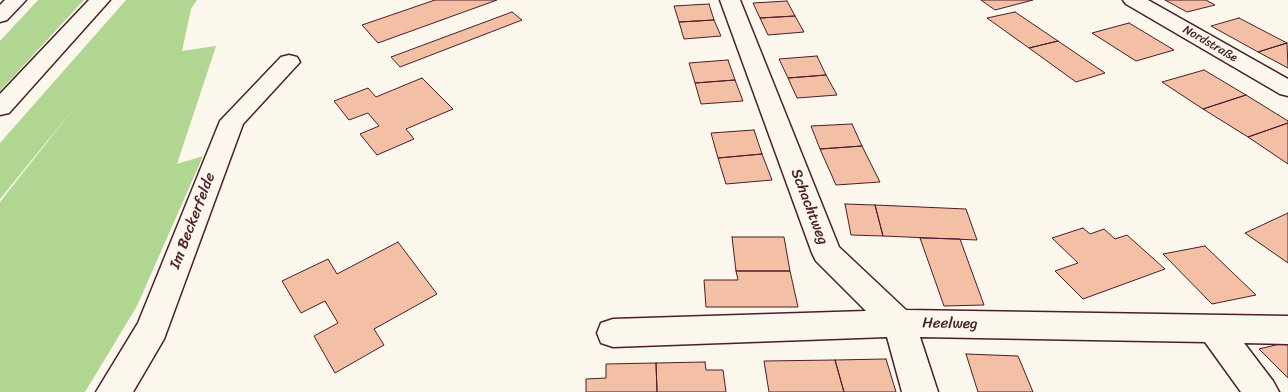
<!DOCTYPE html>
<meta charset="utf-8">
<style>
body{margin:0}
canvas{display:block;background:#fbf7ec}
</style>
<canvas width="1288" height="392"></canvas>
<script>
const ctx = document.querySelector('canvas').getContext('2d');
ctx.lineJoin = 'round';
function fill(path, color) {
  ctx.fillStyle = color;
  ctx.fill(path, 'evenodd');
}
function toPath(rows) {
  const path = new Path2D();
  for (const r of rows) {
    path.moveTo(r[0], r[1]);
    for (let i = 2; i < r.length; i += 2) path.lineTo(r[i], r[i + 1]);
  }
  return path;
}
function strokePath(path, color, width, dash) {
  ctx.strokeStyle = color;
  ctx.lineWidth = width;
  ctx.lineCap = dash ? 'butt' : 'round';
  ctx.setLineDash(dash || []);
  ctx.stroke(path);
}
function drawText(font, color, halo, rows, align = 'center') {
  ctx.font = font + ' Sriracha,sans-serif';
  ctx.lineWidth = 4;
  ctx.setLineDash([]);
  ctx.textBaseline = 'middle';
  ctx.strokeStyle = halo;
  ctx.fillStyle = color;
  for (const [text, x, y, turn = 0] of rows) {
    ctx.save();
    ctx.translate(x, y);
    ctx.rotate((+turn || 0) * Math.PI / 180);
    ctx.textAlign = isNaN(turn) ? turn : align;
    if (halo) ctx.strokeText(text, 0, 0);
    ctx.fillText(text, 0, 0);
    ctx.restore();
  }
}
const green = toPath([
 [38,0,84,0,0,91,0,41],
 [126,0,197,0,191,9,182,51,216,46,177,164,203,156,137,306,85,392,0,392,0,202,75,107,0,199,0,143]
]);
const building = toPath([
 [435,0,497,0,378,43,362,25,435,0],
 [981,0,1033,0,995,10,981,0],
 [1165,0,1206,0,1215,5,1187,12,1165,0],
 [787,1,795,16,760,18,753,3,787,1],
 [709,4,714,20,679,22,674,6,709,4],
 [512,12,522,20,400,67,391,57,512,12],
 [1015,12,1058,41,1029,48,987,18,1015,12],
 [795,16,804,32,768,35,760,18,795,16],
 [1239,18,1287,43,1258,52,1211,26,1239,18],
 [714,20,721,36,684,39,679,22,714,20],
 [1129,23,1174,50,1136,61,1092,33,1129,23],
 [1058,41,1105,73,1076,82,1029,48,1058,41],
 [1287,43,1288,68,1258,52,1287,43],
 [817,56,826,75,788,78,779,59,817,56],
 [728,60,735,80,695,83,689,63,728,60],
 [1204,70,1246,95,1203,109,1162,82,1204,70],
 [826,75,837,95,797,98,788,78,826,75],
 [422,78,453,109,406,129,414,139,377,155,360,134,379,126,368,113,349,120,334,101,368,88,376,97,422,78],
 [735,80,743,101,701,104,695,83,735,80],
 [1246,95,1288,121,1288,123,1248,137,1203,109,1246,95],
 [1288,123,1288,164,1248,137,1288,123],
 [852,124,862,146,820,149,811,126,852,124],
 [754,130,762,154,718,158,711,133,754,130],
 [862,146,880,182,836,185,820,149,862,146],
 [762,154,772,180,726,184,718,158,762,154],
 [845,204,875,205,883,236,851,235,845,204],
 [875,205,966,209,977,240,883,236,875,205],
 [1288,213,1288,263,1245,233,1288,213],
 [1083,228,1090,234,1104,229,1115,239,1127,235,1165,269,1083,299,1055,271,1078,263,1052,238,1083,228],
 [732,237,784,237,790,271,736,271,732,237],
 [920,238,960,239,984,305,944,306,920,238],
 [398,242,437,294,374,329,384,345,335,373,314,336,338,323,325,301,301,313,282,281,328,259,337,274,398,242],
 [1205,246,1256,295,1212,304,1163,254,1205,246],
 [736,271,790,271,798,307,706,307,704,280,738,280,736,271],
 [1288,342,1288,378,1259,349,1288,342],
 [966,354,1018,356,1033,392,978,392,966,354],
 [886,359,896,392,844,392,835,360,886,359],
 [835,360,844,392,769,392,764,361,835,360],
 [705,362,706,370,723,370,726,392,657,392,656,363,705,362],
 [656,363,657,392,586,392,586,379,606,378,606,364,656,363]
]);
const minor = toPath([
 [720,0,740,0,839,247,906,310,1288,316,1288,344,1244,343,1273,381,1279,392,1241,392,1205,342,920,337,938,392,902,392,887,337,613,347,601,343,597,333,601,323,613,319,866,311,816,261,812,253,720,0],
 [1123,0,1148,0,1288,79,1288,96,1280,94,1126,4,1123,0],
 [289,55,297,57,300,62,243,124,164,339,133,392,96,392,138,323,220,121,281,57,289,55]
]);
const highway = toPath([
 [5,0,26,0,7,20,0,22,0,5,5,0],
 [89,0,110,0,9,113,0,115,0,94,89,0]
]);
const farStreetnames = [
 ["Nordstraße",1210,44,30]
];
const streetNames = [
 ["Schachtweg",809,207,69],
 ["Im Beckerfelde",193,221,-69],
 ["Heelweg",950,324,1]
];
fill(green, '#b1d691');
fill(building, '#f3bfa5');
strokePath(building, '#4a1f2b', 1);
strokePath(minor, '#4a1f2b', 3);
strokePath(highway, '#4a1f2b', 3);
fill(minor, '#fbf7ec');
fill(highway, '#fbf7ec');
drawText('12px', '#4a1f2b', '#fbf7ec', farStreetnames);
drawText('15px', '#4a1f2b', '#fbf7ec', streetNames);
</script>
